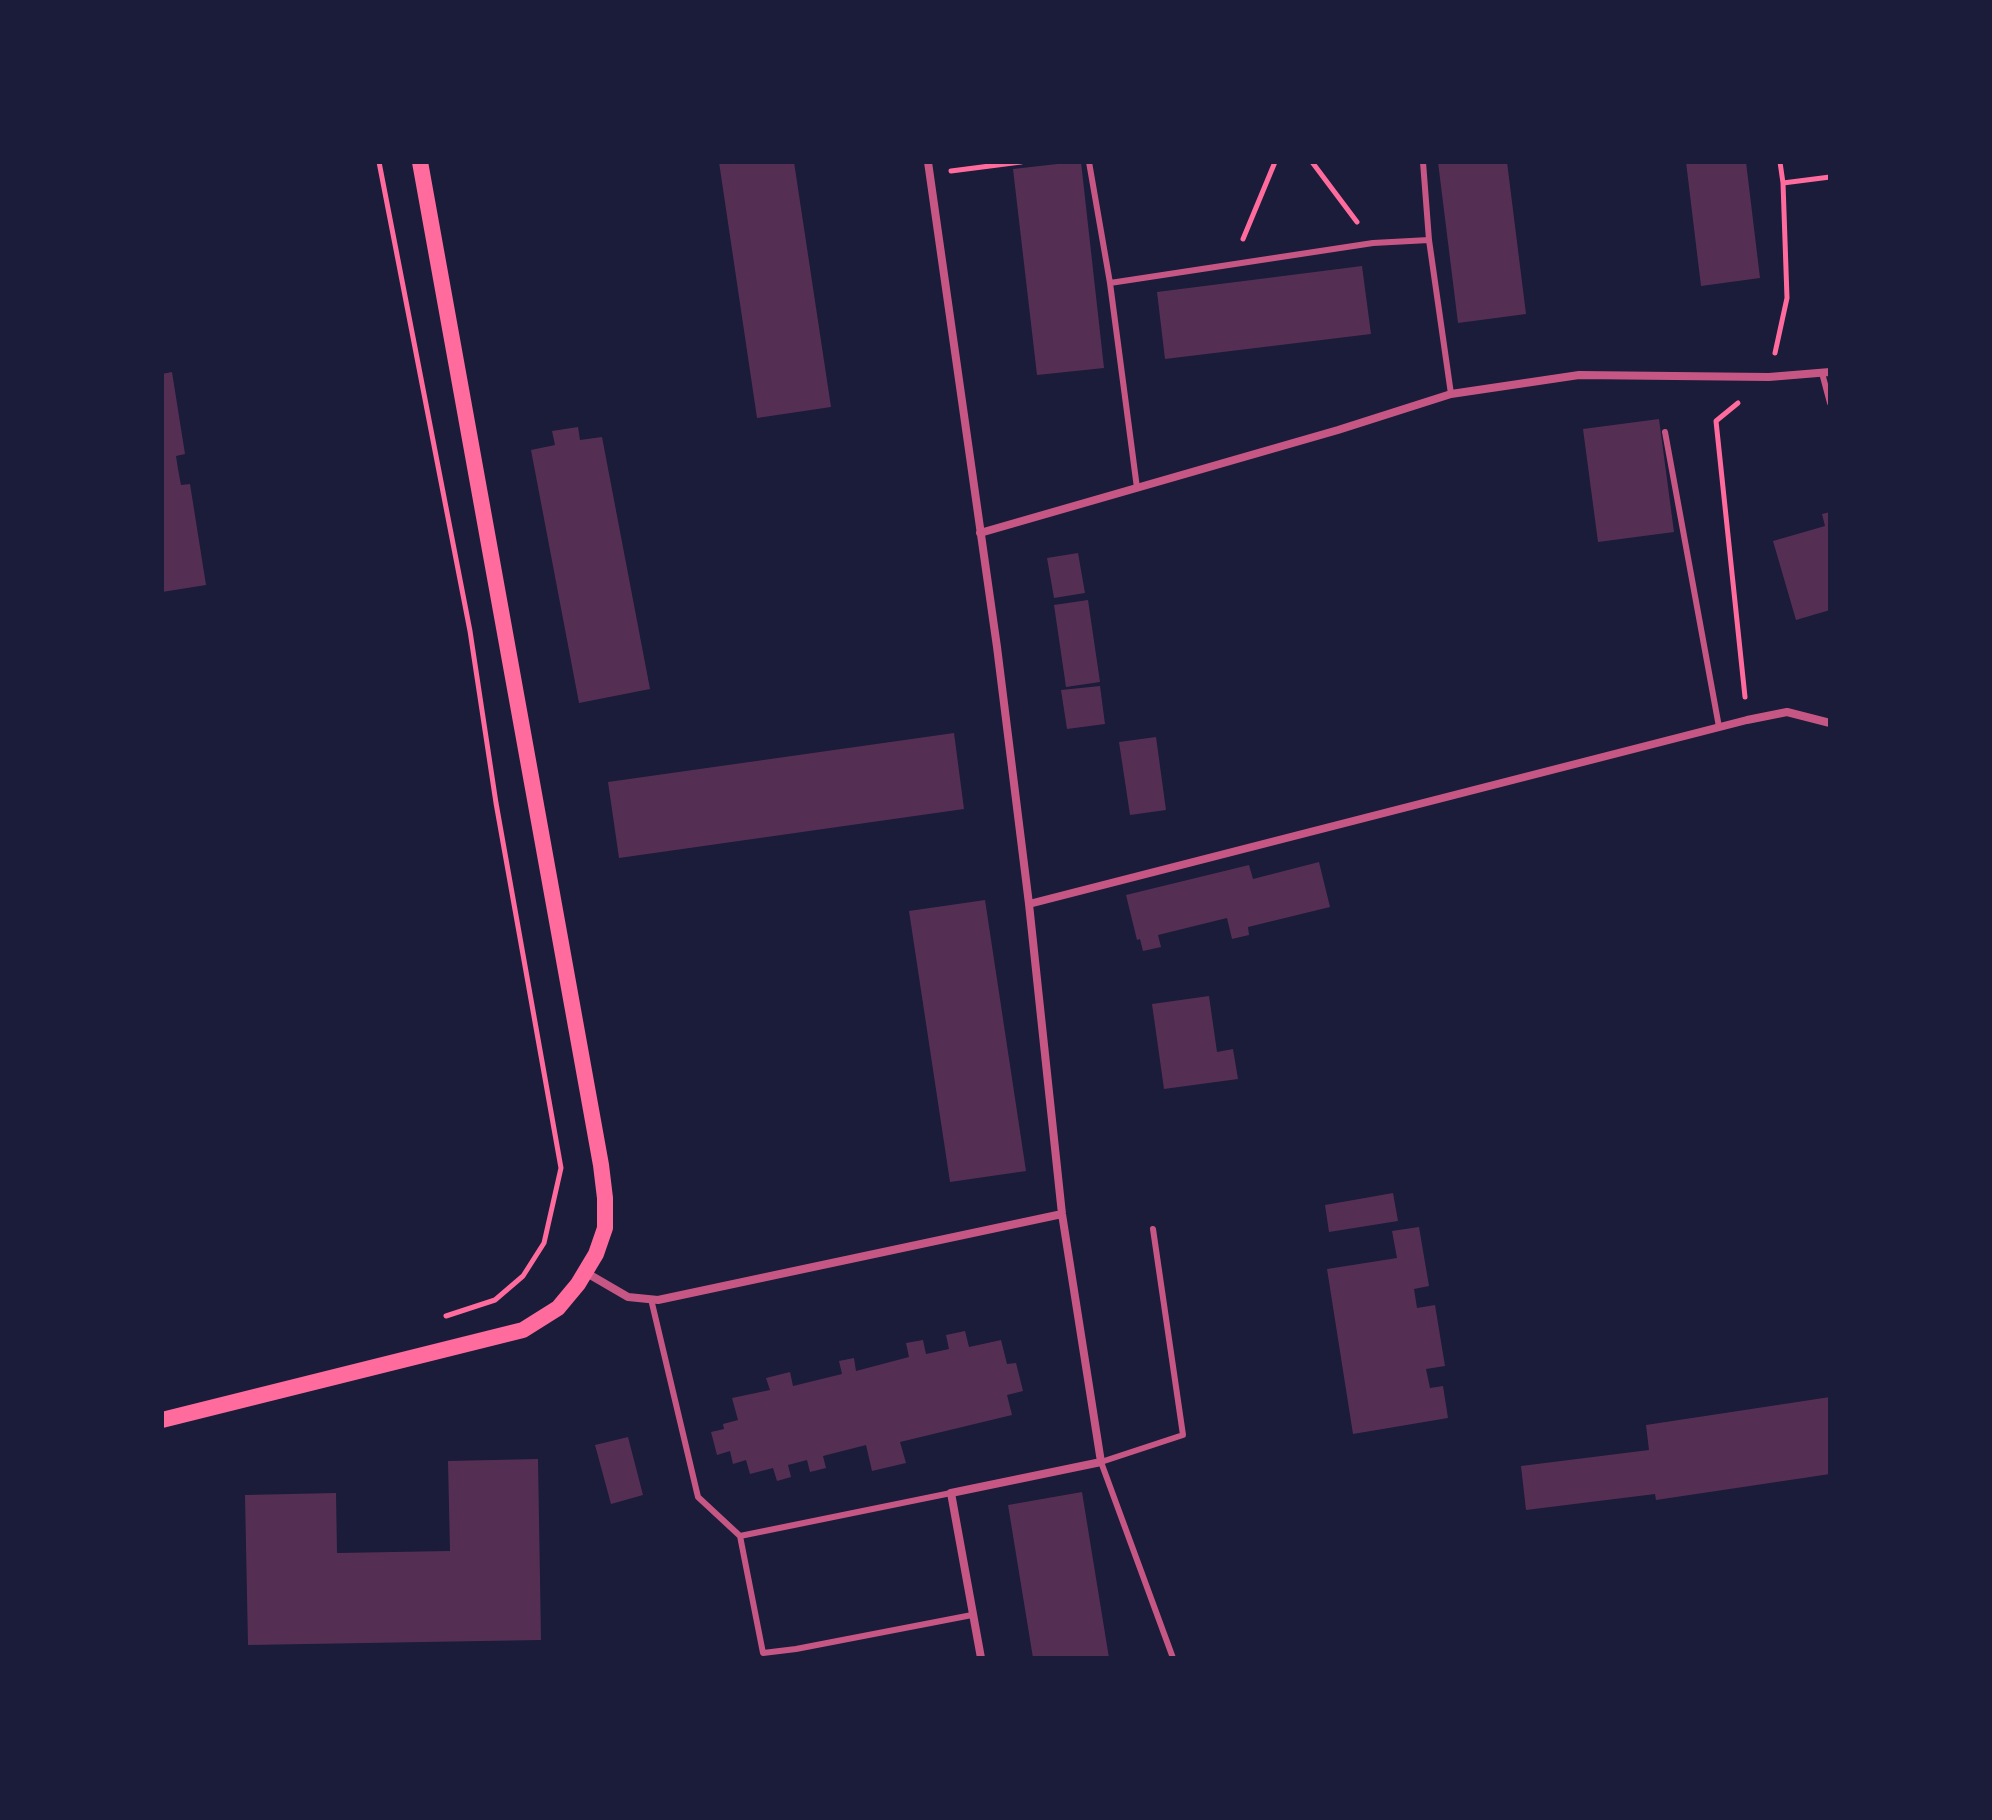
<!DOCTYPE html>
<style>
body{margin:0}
#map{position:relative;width:1992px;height:1820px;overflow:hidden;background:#1b1b3a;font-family:"Sofia Sans Condensed",sans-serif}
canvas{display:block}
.frame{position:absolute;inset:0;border:164px solid #1b1b3a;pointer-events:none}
</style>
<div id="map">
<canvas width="1992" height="1820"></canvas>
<div class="frame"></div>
</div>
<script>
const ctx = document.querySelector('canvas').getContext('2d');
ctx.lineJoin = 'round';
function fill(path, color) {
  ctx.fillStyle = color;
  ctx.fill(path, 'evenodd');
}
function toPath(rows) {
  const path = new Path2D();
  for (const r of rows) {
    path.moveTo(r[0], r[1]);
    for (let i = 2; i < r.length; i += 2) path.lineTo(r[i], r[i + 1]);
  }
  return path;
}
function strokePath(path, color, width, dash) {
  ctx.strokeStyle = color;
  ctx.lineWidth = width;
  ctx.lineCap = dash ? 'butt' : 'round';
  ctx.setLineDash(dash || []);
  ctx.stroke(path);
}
const building = toPath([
 [719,162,794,162,831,407,757,418],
 [1075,162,1081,162,1104,368,1037,375,1013,169],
 [1438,162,1507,162,1526,314,1458,323],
 [1686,162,1746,162,1760,278,1701,286],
 [1362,266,1371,334,1165,359,1157,292],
 [172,372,185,454,176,456,178,469,181,485,190,484,206,585,162,592,162,374],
 [1659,419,1674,532,1598,542,1583,429],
 [578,427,580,440,602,437,650,689,579,703,531,450,555,445,552,431],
 [1830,512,1830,610,1796,620,1773,541,1825,526,1822,514],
 [1078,553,1085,593,1054,598,1047,558],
 [1088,600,1100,682,1066,687,1054,605],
 [1100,686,1105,724,1067,729,1061,690],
 [954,733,964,809,619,858,608,782],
 [1156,737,1166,810,1130,815,1119,742],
 [1319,862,1330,907,1248,927,1249,935,1232,939,1227,918,1158,935,1161,947,1143,951,1140,939,1137,940,1126,895,1249,865,1253,879],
 [985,900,1026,1171,950,1182,909,911],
 [1209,996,1217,1052,1233,1049,1238,1079,1164,1089,1152,1004],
 [1393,1193,1398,1221,1329,1232,1325,1205],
 [1419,1227,1429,1286,1414,1289,1417,1308,1435,1305,1445,1366,1426,1369,1430,1388,1443,1386,1448,1418,1353,1434,1327,1269,1397,1258,1392,1231],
 [965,1331,969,1347,1001,1340,1007,1364,1016,1363,1023,1391,1007,1395,1012,1415,900,1442,906,1463,872,1471,866,1445,823,1456,826,1468,810,1472,807,1460,788,1465,791,1477,777,1481,773,1468,750,1474,746,1460,733,1464,730,1451,717,1455,711,1432,724,1429,723,1424,738,1420,732,1398,770,1390,766,1378,790,1372,793,1386,842,1374,839,1361,854,1358,856,1371,909,1357,906,1343,923,1340,926,1354,949,1349,946,1335],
 [1830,1397,1830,1474,1656,1500,1655,1494,1526,1510,1521,1466,1649,1450,1646,1425],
 [628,1437,643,1495,611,1504,595,1445],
 [538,1459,541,1640,248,1645,245,1495,336,1493,337,1553,450,1551,448,1461],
 [1082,1492,1109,1658,1033,1658,1008,1505]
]);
const path = toPath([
 [379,162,470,631,496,803,561,1168,544,1243,523,1276,495,1300,446,1316],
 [1312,162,1357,222],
 [1780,162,1783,183,1830,177],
 [951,171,1021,162],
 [1243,239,1275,162],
 [1775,353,1787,298,1783,183],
 [1738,403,1716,421,1745,697]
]);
const service = toPath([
 [1089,162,1110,283],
 [1423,162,1429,240],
 [1822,373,1830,403],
 [1665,432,1719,727],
 [1137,488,1110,283,1373,243,1429,240,1451,394],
 [1153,1229,1183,1435,1101,1462,1173,1658],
 [651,1299,698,1497,740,1536,763,1653,796,1649,972,1615],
 [740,1536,951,1493]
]);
const minor = toPath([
 [928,162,997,647,1029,904,1062,1214,1101,1462,951,1493,981,1658],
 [980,533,1338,430,1451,394,1579,375,1769,377,1830,372],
 [1029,904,1747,720,1787,712,1830,723],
 [585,1272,628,1297,658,1300,1062,1214]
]);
const secondary = toPath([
 [162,1420,523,1330,558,1308,578,1284,596,1254,605,1228,605,1198,601,1165,420,162]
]);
fill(building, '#542f53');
strokePath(path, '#ff6b9d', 5);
strokePath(service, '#c65784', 6);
strokePath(minor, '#c65784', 8);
strokePath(secondary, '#ff6b9d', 16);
</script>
